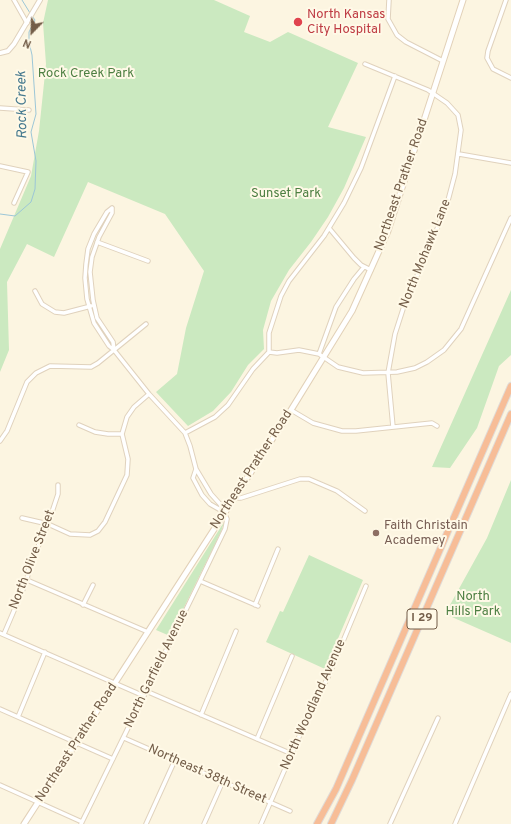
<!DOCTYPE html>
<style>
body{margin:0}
#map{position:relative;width:511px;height:824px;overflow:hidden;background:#fcf5e1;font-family:Overpass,sans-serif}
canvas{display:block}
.north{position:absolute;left:12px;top:12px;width:40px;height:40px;-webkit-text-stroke:3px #fff9e7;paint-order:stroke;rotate:203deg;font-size:11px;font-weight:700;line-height:16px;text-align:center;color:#735d48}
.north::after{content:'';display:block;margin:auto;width:14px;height:18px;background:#735d48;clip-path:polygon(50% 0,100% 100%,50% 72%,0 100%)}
</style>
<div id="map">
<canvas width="511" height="824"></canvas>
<div class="north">N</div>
</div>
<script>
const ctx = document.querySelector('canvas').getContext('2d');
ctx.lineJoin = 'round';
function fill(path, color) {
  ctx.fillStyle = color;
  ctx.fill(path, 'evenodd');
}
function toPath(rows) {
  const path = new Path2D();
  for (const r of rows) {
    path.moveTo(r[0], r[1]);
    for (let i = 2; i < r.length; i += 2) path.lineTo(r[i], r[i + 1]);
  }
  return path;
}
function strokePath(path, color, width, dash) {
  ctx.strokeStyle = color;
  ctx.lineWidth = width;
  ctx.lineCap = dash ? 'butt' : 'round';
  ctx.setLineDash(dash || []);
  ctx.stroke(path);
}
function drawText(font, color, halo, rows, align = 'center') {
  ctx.font = font + ' Overpass,sans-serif';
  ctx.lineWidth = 4;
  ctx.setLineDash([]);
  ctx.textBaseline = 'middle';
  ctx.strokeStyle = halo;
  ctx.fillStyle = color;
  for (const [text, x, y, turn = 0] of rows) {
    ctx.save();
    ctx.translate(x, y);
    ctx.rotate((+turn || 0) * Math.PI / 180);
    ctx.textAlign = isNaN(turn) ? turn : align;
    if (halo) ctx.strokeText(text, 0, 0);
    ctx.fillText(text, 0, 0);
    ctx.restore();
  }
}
const green = toPath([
 [48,0,214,0,250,16,244,32,270,42,288,32,358,63,328,127,366,137,344,188,328,217,311,242,289,270,271,301,263,330,264,349,248,365,231,392,213,411,188,426,156,392,177,374,186,328,204,271,165,214,88,182,54,257,27,244,7,282,9,350,0,372,0,249,31,176,39,131,46,64,43,23],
 [511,290,511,355,499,366,477,428,450,468,432,467],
 [511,480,511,643,445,614,487,538],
 [224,522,221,532,170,636,156,630],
 [309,555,363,580,325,669,266,642,280,611,283,612]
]);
const stream = toPath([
 [22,0,30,13],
 [0,214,15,216,31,202,35,189,36,161,31,132,36,114,32,55,29,42,29,32,35,20,32,16]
]);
const minor = toPath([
 [14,0,27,23],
 [389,0,388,19,397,35,406,42,443,61],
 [506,0,488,51,487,58,493,69,511,78],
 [365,64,428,90,447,103,458,115,461,130,455,174,446,208,404,306,395,334,388,373,393,427],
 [0,108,29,110],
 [459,154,511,163],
 [0,166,28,172,14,203],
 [112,208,112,213,99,237,92,257,90,272,93,300,97,318,113,342,114,350],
 [329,228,354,258,361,265,371,270],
 [97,242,148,261],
 [35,291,42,304,55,312,64,313,91,306],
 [269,352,277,353,299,350,319,354,338,367,363,373,397,372,415,368,427,362,444,350,461,329,511,218],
 [319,354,336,307,354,279,364,267],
 [291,410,313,423,342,431,356,431,432,423,437,426],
 [79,425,95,432,108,434,122,434],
 [185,433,215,417,228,405,253,369,269,352,269,333,281,296,289,281,324,236,344,203,361,168,395,76],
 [0,441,7,431,27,382,36,373,50,366,91,367,98,363,146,324],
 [196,469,193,478,202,495,210,504,224,512],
 [234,498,241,498,300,479,309,479,337,491,365,511],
 [22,518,48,524,70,534,90,535,98,531,105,522,127,475,128,459,122,434,127,417,134,407,149,394],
 [27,580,148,632],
 [200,581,258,606],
 [83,605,93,585],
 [255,605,278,549],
 [0,633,144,696],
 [4,634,27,580,29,567,48,524,58,494,58,485],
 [146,691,292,754],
 [0,709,113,759],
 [201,715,236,631],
 [18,717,45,652],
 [124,738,290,811],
 [257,739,292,656],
 [0,785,82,822],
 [81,824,200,581,225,529,227,519,220,504,211,494,196,469,190,446,185,433,149,394,114,350,109,346,94,323,87,299,85,278,86,264,88,249,94,234,107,212,112,208],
 [146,824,175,760],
 [204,824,223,781],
 [261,824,305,723,329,675,366,586],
 [390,824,438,718],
 [455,824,511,694]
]);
const tertiary = toPath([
 [0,53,8,51,14,44,40,0]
]);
const secondary = toPath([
 [24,824,291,410,352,311,388,231,463,0]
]);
const motorway = toPath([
 [317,824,336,789,511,386],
 [331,824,352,780,511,414]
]);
const markers = [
 [298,22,5,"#e0444e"],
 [376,533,4,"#8d6e63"]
];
const shields = [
 [422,619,30]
];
const shieldNames = [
 ["I 29",422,619]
];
const healthNames = [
 ["North Kansas",307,15],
 ["City Hospital",307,30]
];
const parkNames = [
 ["Rock Creek Park",86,74],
 ["Sunset Park",286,194],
 ["North",473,597],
 ["Hills Park",473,612]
];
const streetNames = [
 ["Northeast Prather Road",402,185,-71],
 ["North Mohawk Lane",426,254,-68],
 ["Northeast Prather Road",252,470,-57],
 ["North Olive Street",33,560,-69],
 ["North Garfield Avenue",157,669,-64],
 ["North Woodland Avenue",314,705,-66],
 ["Northeast Prather Road",77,743,-57],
 ["Northeast 38th Street",207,775,24]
];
const educationNames = [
 ["Faith Christain",384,526],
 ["Academey",384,541]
];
const waterNames = [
 ["Rock Creek",23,105,-91]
];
fill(green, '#cbe9c0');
strokePath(stream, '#9cc6d7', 1);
strokePath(minor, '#e0d2bd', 5.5);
strokePath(tertiary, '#e0d2bd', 6);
strokePath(secondary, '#e2d1b8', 7);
strokePath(motorway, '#e0dbd7', 8);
strokePath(minor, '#fff', 3.5);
strokePath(tertiary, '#fff', 4);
strokePath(secondary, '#fff', 5);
strokePath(motorway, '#f7bd97', 6);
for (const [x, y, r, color] of markers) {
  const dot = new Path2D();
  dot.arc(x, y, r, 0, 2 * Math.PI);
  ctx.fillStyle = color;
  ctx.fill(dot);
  strokePath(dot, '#fff9e7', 1.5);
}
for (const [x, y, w] of shields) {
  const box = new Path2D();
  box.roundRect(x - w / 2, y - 10, w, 20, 3);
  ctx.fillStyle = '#fff9e7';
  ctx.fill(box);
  strokePath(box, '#735d48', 1);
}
drawText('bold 12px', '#735d48', null, shieldNames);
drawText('13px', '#be3a42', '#fff9e7', healthNames, 'left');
drawText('13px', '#4d7f42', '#fff9e7', parkNames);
drawText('13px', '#735d48', '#fff9e7', streetNames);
drawText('13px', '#785e54', '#fff9e7', educationNames, 'left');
drawText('italic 14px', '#44788e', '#fff9e7', waterNames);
</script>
